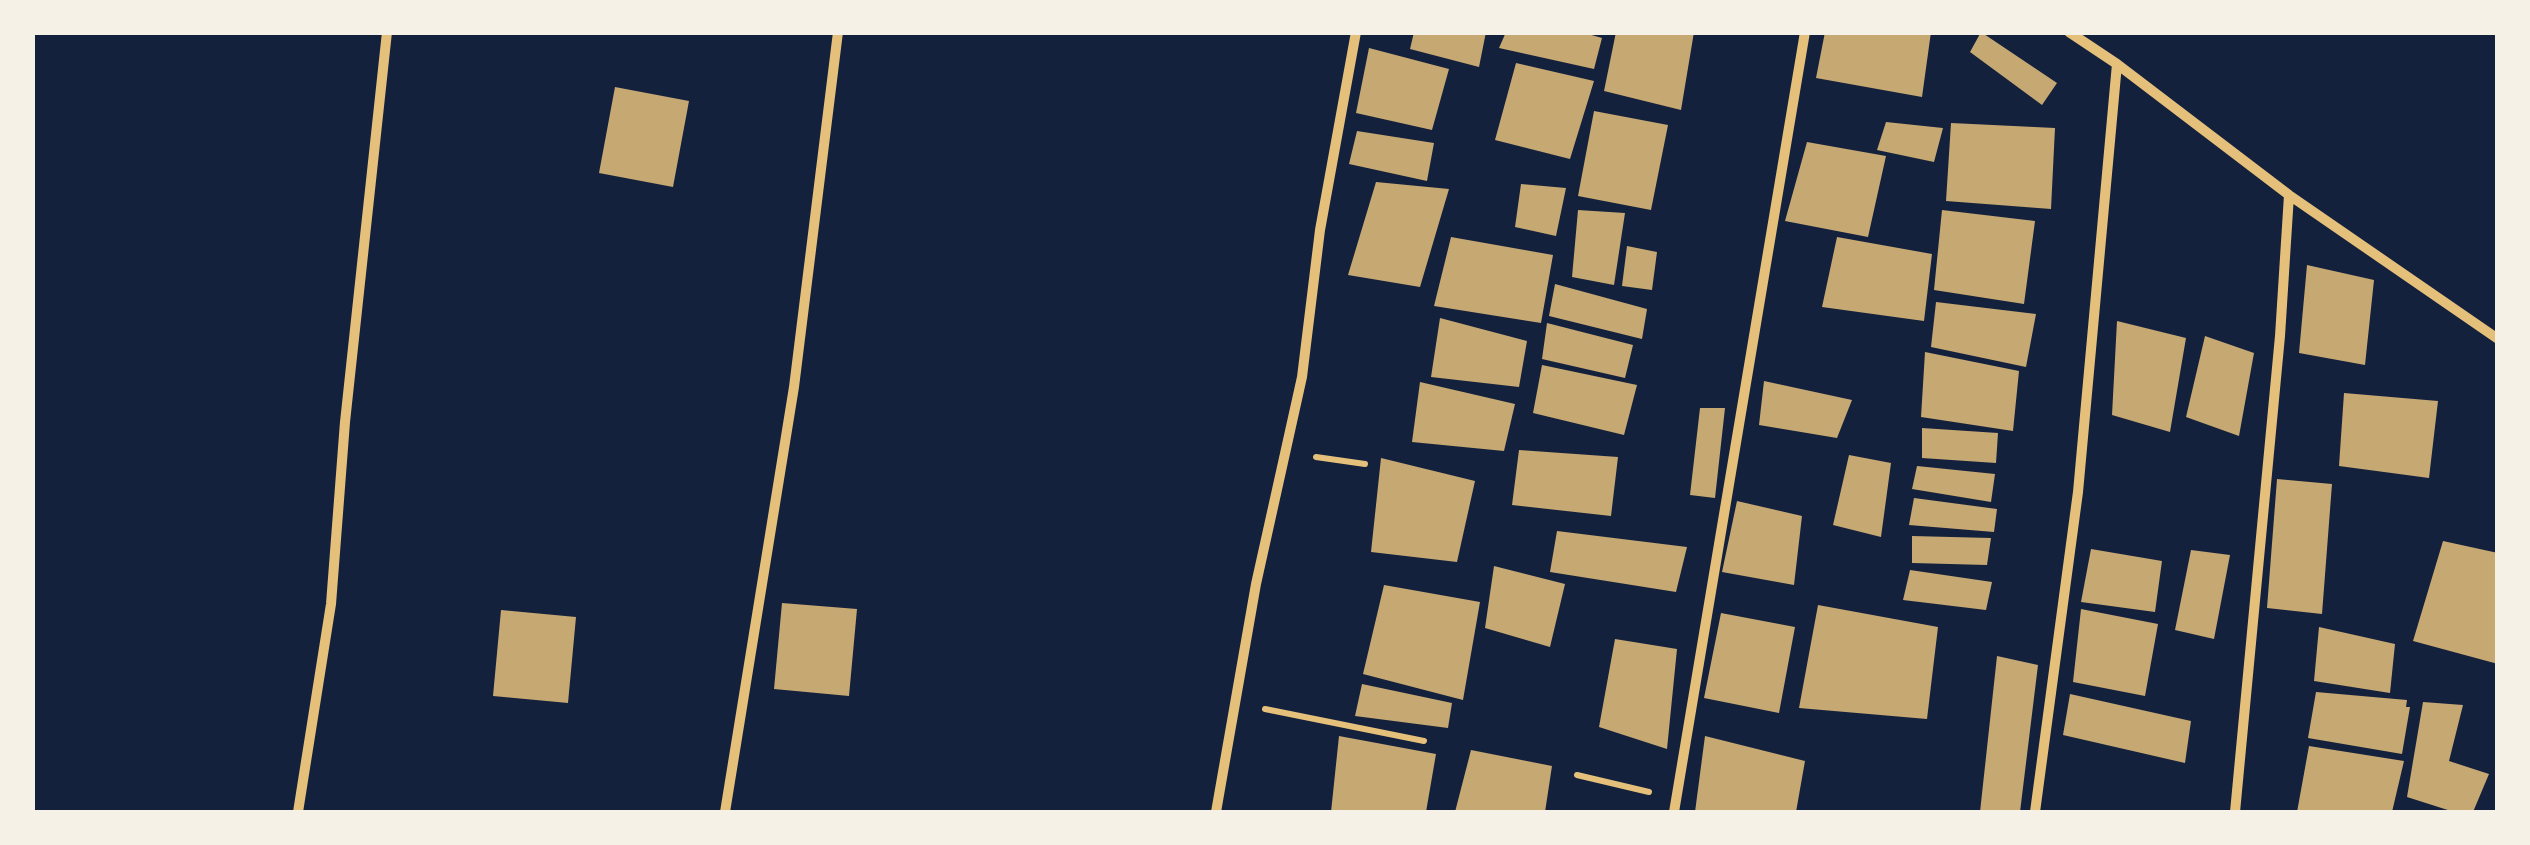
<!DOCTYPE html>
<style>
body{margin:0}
#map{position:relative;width:2530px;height:845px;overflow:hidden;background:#14213d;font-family:"Roboto Condensed",sans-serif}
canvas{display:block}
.frame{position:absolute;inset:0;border:35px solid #f6f1e7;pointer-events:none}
</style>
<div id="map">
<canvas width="2530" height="845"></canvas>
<div class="frame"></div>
</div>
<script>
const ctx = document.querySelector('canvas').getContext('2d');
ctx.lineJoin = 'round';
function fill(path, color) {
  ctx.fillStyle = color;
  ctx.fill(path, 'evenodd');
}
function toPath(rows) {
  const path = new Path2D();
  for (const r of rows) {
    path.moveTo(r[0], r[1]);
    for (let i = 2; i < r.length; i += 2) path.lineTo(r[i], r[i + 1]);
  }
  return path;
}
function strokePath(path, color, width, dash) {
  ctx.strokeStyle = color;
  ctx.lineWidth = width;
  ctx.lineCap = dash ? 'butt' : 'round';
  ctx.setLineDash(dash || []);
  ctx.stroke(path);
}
const building = toPath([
 [1414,32,1486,32,1479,67,1410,49],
 [1506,32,1581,32,1602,38,1594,69,1499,48],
 [1616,32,1694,32,1681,110,1604,91],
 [1825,32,1931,32,1922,97,1816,78],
 [1981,32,2057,83,2042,105,1970,52],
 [1369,48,1449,69,1432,130,1356,113],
 [1516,63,1594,81,1570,159,1495,140],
 [615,87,689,101,673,187,599,173],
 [1594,111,1668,125,1651,210,1578,196],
 [1886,122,1943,128,1934,162,1877,150],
 [1951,123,2055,128,2051,209,1946,201],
 [1357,131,1434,143,1427,181,1349,164],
 [1807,142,1886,156,1868,237,1785,221],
 [1376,182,1449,189,1420,287,1348,275],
 [1521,184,1566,188,1556,236,1515,227],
 [1578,210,1625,213,1614,285,1572,277],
 [1942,210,2035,221,2024,304,1934,290],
 [1451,237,1553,255,1541,323,1434,306],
 [1837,237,1932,254,1924,321,1822,307],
 [1627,246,1657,252,1652,290,1622,286],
 [2307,265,2374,280,2365,365,2299,353],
 [1555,284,1647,309,1642,339,1549,316],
 [1936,302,2036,314,2026,367,1931,347],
 [1440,318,1527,341,1519,387,1431,377],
 [2117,321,2186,338,2170,432,2112,415],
 [1547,323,1633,345,1625,378,1542,359],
 [2205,336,2254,353,2239,436,2186,417],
 [1925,352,2019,371,2013,431,1921,417],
 [1542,365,1637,385,1624,435,1533,413],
 [1764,381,1852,400,1837,438,1759,425],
 [1420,382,1515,404,1504,451,1412,442],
 [2344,393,2438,401,2429,478,2339,466],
 [1700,408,1725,408,1715,498,1690,495],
 [1922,428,1998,433,1996,463,1922,458],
 [1519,450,1618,457,1611,516,1512,505],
 [1849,455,1891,463,1881,537,1833,525],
 [1381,458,1475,481,1457,562,1371,552],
 [1917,466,1995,474,1991,502,1912,489],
 [2277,479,2332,484,2322,614,2267,608],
 [1914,498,1997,509,1994,532,1909,525],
 [1737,501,1802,516,1794,585,1722,572],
 [1557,531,1687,547,1676,592,1550,572],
 [1912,536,1991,538,1987,565,1912,563],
 [2443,541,2498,553,2498,664,2413,641],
 [2091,549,2162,561,2155,612,2081,602],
 [2191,550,2230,555,2214,639,2175,630],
 [1494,566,1565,584,1550,647,1485,628],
 [1910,570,1992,582,1986,610,1903,600],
 [1384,585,1480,602,1463,700,1363,674],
 [782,603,857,609,849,696,774,689],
 [1818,605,1938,627,1927,719,1799,708],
 [2081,609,2158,624,2145,696,2073,682],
 [501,610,576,617,568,703,493,696],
 [1721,613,1795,627,1779,713,1704,698],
 [2319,627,2395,644,2390,693,2314,681],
 [1615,639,1677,649,1667,749,1599,727],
 [1997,656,2038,665,2020,812,1980,812],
 [1362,684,1452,703,1448,728,1355,716],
 [2316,692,2407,700,2406,707,2410,707,2402,754,2308,738],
 [2070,694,2191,721,2185,763,2063,735],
 [2423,702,2463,705,2449,761,2489,774,2473,812,2454,812,2407,797],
 [1339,736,1436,754,1426,812,1331,812],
 [1705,736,1805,761,1796,812,1695,812],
 [2309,746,2404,761,2392,812,2297,812],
 [1471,750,1552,766,1545,812,1455,812]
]);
const path = toPath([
 [1316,457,1365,464],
 [1265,709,1424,741],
 [1577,775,1649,792]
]);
const minor = toPath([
 [2069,32,2117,64,2289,195,2498,339],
 [298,812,331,604,345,422,387,32],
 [725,812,794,387,838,32],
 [1216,812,1256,584,1302,377,1320,230,1356,32],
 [1674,812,1805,32],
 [2035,812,2078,492,2117,64],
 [2235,812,2280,336,2289,195]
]);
fill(building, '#c6a872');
strokePath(path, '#e5c07b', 6);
strokePath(minor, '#e5c07b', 10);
</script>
